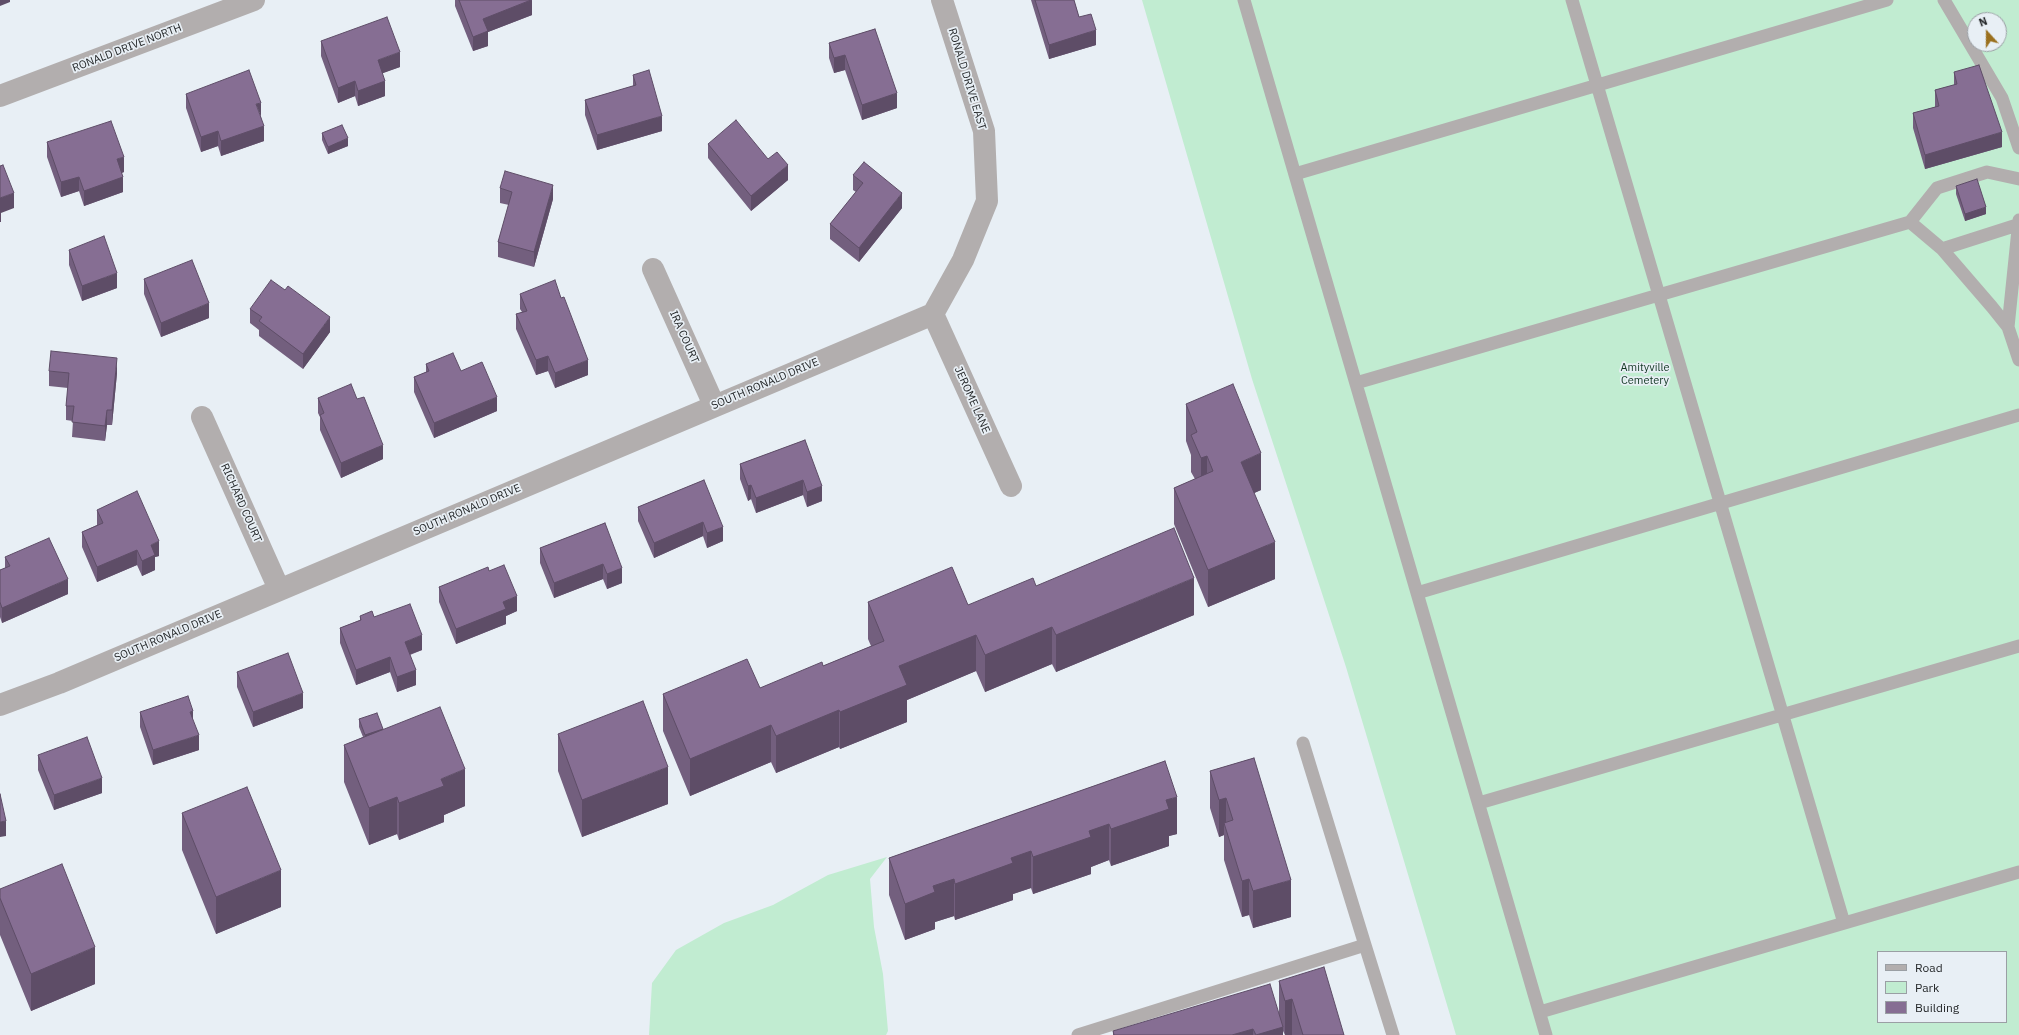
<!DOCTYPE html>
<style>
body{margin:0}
#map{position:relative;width:2019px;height:1035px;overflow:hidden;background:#e8eff5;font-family:"IBM Plex Sans",sans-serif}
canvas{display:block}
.legend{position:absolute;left:1877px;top:951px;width:130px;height:72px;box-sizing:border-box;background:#e8eff5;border:1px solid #9a9fa4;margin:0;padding:5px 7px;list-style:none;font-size:12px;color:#25282a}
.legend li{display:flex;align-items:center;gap:8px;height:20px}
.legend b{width:20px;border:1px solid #9a9fa4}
.north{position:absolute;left:1967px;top:12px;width:40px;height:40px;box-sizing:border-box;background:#e8eff5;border:1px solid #9a9fa4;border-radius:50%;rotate:339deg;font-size:11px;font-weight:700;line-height:16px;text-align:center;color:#25282a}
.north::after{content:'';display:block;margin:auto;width:14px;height:18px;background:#9a701e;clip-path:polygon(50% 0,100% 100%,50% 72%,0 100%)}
</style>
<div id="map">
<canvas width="2019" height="1035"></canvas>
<ul class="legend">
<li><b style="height:5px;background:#b2aeae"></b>Road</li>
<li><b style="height:11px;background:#c1ecd1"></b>Park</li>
<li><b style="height:11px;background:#866e93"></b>Building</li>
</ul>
<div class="north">N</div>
</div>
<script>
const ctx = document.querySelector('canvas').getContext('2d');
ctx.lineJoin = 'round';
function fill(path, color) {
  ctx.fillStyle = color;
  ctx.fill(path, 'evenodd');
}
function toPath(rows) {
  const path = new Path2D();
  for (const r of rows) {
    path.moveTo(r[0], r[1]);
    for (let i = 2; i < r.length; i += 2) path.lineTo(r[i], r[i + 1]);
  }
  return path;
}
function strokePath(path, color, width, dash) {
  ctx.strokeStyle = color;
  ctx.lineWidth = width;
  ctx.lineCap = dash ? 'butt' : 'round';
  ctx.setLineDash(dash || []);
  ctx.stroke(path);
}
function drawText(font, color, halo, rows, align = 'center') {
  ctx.font = font + ' "IBM Plex Sans",sans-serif';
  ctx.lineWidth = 3.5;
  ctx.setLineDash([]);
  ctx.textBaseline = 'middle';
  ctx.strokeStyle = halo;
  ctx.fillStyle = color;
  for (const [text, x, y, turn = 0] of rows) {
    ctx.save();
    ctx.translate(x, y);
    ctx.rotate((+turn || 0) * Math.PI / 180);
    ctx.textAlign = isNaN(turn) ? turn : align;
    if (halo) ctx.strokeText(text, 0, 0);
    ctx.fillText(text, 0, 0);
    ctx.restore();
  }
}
const green = toPath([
 [1142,0,2019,0,2019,1035,1456,1035,1346,667,1252,379],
 [1975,20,1999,20,1999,44,1975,44],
 [1878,952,2006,952,2006,1022,1878,1022],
 [887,857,870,879,874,927,883,974,888,1031,886,1035,649,1035,652,983,676,950,724,923,773,905,828,875]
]);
const lane = toPath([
 [1244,0,1546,1035],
 [1572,0,1844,923],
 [1944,0,2002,98,2019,148],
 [1295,174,1887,0],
 [1910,222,1942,249,1992,307,2008,327,2019,360],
 [1942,249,2017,225],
 [2008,327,2019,220],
 [1356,383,1910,222,1937,188,1987,172,2019,179],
 [1417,593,2019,415],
 [1303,743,1365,945],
 [1479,803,2019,646],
 [1540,1012,2019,872],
 [1078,1035,1365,945,1393,1035]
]);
const street = toPath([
 [0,96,254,0],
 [653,269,714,405],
 [933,314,963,260,987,201,984,131,942,0],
 [933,314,1011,486],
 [202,417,279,589],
 [0,705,59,683,933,314]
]);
const wall = toPath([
 [455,0,532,0,532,15,488,32,488,46,473,51,455,6],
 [1031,0,1074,0,1079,17,1096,45,1049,59],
 [875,29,897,108,862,120,845,70,834,73,829,58,829,43],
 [321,41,400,67,382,73,385,96,358,106,355,96,338,103,321,56],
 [1954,72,2002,147,1925,169,1913,128,1913,113,1935,107,1935,90,1954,85],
 [633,75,662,131,597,150,585,115,585,100,633,86],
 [186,94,261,117,264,141,221,156,218,146,201,152,186,108],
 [322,133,348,146,328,154,322,140],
 [47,142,124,172,122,173,123,192,84,206,79,191,61,197,47,157],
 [708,144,768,159,788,180,751,211,708,158],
 [853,175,902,208,859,262,830,239,830,224,856,192,853,190],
 [1956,186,1986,214,1965,221,1956,194],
 [500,188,553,199,534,267,498,257,498,242,509,205,500,203],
 [69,250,117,288,82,301,69,265],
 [144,279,209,318,161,337,144,294],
 [520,294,588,375,555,388,548,371,536,375,516,329,516,314,522,312,520,309],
 [250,309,330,332,303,369,259,336,259,330,250,323],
 [426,364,461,371,497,411,434,438,414,392,414,377,426,372],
 [49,371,117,373,112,425,107,425,105,441,72,437,73,421,66,420,66,406,68,388,49,386],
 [318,398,357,399,383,459,341,478,320,430,320,417,318,413],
 [1186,404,1261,490,1254,493,1275,579,1208,607,1174,524,1174,488,1195,479,1191,472,1191,455,1186,441],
 [805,440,822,501,807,507,803,495,756,513,751,499,748,501,740,479,740,464],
 [704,480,723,541,707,548,703,536,654,558,638,521,638,507],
 [97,510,159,556,155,557,155,570,142,576,137,565,97,582,82,547,82,532,97,525],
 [605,523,622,583,607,589,603,579,554,598,540,563,540,548],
 [5,557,68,594,2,623,0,617,0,570,5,568],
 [489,571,517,611,506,616,506,624,456,644,439,602,439,587],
 [1036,586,1194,615,1056,672,1052,664,985,692,976,671,907,700,907,722,840,749,839,747,776,773,771,762,690,796,663,731,663,694,760,688,823,666,871,646,868,639,868,602,968,605],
 [360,616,374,617,422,650,410,655,416,685,397,692,390,672,356,685,340,643,340,628,360,620],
 [237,672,303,708,253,727,237,687],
 [140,712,199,750,153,765,140,727],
 [359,719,383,730,465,806,444,815,444,822,399,840,397,834,369,845,344,782,344,745,363,737,359,727],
 [558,734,668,804,582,837,558,771],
 [38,755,102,793,54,810,38,770],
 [1254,758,1291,917,1253,928,1249,915,1242,917,1224,860,1224,835,1219,837,1210,808,1210,771],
 [1165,761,1177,834,1169,836,1169,846,1111,866,1109,860,1091,867,1091,874,1033,894,1031,888,1013,894,1013,900,955,920,954,916,935,922,935,929,905,940,889,895,889,858],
 [182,813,281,907,216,934,182,850],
 [0,889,95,984,31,1011,0,935],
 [1279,981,1344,1035,1285,1035,1283,1031,1283,1035,1113,1035,1113,1031,1279,1013]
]);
const shadedWall = toPath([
 [0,0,10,0,10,2,0,6],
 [532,0,532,15,488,32,488,46,473,51,473,37,483,19],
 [1096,30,1096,45,1049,59,1049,45],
 [400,52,400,67,378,75,378,60],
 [845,55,845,70,834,73,834,58],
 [355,81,355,96,338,103,338,88],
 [385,81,385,96,358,106,358,91],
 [897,93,897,108,862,120,862,105],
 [261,103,261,117,256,104],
 [662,116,662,131,597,150,597,135],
 [264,126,264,141,221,156,221,141],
 [218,131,218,146,201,152,201,137],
 [2002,132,2002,147,1925,169,1925,155],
 [348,138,348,146,328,154,328,147],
 [124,157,124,172,117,174,117,159],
 [788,165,788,180,751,211,751,196],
 [79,177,79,191,61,197,61,182],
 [123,177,123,192,84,206,84,191],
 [553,185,553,199,534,267,534,252],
 [14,193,14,208,1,213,1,222,0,222,0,198],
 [902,193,902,208,859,262,859,248],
 [1986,207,1986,214,1965,221,1965,214],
 [117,273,117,288,82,301,82,286],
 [209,303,209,318,161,337,161,323],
 [330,317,330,332,303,369,303,354],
 [548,356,548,371,536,375,536,360],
 [117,358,117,373,112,425,112,410],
 [588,360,588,375,555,388,555,373],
 [497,397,497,411,434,438,434,423],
 [107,410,107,425,105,441,105,426],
 [383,445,383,459,341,478,341,463],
 [1261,453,1261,490,1241,499,1241,462],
 [1207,456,1207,492,1201,495,1201,458],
 [803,480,803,495,756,513,756,498],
 [751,485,751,499,748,501,748,486],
 [822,486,822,501,807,507,807,492],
 [703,522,703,536,654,558,654,543],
 [723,527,723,541,707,548,707,533],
 [159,541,159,556,155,557,155,570,142,576,142,561,151,545],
 [1275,542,1275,579,1208,607,1208,570],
 [137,550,137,565,97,582,97,567],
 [603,564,603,579,554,598,554,583],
 [622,568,622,583,607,589,607,574],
 [1194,578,1194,615,1056,672,1056,635],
 [68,579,68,594,2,623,2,608],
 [517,596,517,611,506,616,506,624,456,644,456,629,503,602],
 [1052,627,1052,664,985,692,985,655],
 [422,635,422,650,405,656,405,642],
 [976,635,976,671,907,700,907,722,840,749,840,712,899,666],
 [390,657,390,672,356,685,356,670],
 [416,670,416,685,397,692,397,677],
 [303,693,303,708,253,727,253,712],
 [839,710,839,747,776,773,776,736],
 [193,711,193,726,190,712],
 [771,725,771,762,690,796,690,759],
 [383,729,383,736,365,742,365,735],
 [199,735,199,750,153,765,153,750],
 [668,767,668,804,582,837,582,800],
 [465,769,465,806,444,815,444,822,399,840,399,803,441,779],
 [102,778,102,793,54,810,54,795],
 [397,797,397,834,369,845,369,808],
 [1177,797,1177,834,1169,836,1169,846,1111,866,1111,829,1166,800],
 [1226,798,1226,828,1224,823,1224,835,1219,837,1219,800],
 [6,821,6,836,0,837,0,822],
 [1109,824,1109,860,1091,867,1091,874,1033,894,1033,857,1089,831],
 [1031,851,1031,888,1013,894,1013,900,955,920,955,884,1011,858],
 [281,870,281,907,216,934,216,897],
 [954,879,954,916,935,922,935,929,905,940,905,904,933,886],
 [1249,879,1249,915,1242,917,1242,881],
 [1291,880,1291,917,1253,928,1253,891],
 [95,947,95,984,31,1011,31,974],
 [1292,999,1292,1035,1285,1035,1285,1001],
 [1283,1027,1283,1035,1256,1035],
 [1253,1029,1253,1035,1232,1035]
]);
const building = toPath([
 [459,0,531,0,483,19,488,31,473,37,459,0],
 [1035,0,1074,0,1079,17,1091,14,1096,30,1049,45,1035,0],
 [387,17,400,52,378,60,385,81,358,91,355,81,338,88,321,41,387,17],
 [875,29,897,93,862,105,845,55,834,58,829,43,875,29],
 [1979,65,2002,132,1925,155,1913,113,1939,106,1935,90,1957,84,1954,72,1979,65],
 [249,70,261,103,256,104,264,126,221,141,218,131,201,137,186,94,249,70],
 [649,70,662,116,597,135,585,100,636,85,633,75,649,70],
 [736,120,768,159,777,152,788,165,751,196,708,144,736,120],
 [111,121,124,157,117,159,123,177,84,191,79,177,61,182,47,142,111,121],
 [342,125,348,138,328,147,322,133,342,125],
 [864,162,902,193,859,248,830,224,863,183,853,175,864,162],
 [3,165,14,193,0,198,0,166,3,165],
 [505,171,553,185,534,252,498,242,512,192,500,188,505,171],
 [1977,179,1986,207,1965,214,1956,186,1977,179],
 [104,236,117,273,82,286,69,250,104,236],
 [192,260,209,303,161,323,144,279,192,260],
 [271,280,285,290,288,286,330,317,303,354,259,321,262,317,250,309,271,280],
 [555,280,561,298,564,297,588,360,555,373,548,356,536,360,516,314,527,311,520,294,555,280],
 [51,351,117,358,112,410,107,410,105,426,72,422,74,406,66,406,69,373,49,371,51,351],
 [453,353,461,371,482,362,497,397,434,423,414,377,429,371,426,364,453,353],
 [351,384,357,399,364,397,383,445,341,463,320,415,324,413,318,398,351,384],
 [1233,384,1261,453,1241,462,1275,542,1208,570,1174,488,1213,471,1207,456,1201,458,1191,435,1197,432,1186,404,1233,384],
 [805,440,822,486,807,492,803,480,756,498,751,485,748,486,740,464,805,440],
 [704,480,723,527,707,533,703,522,654,543,638,507,704,480],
 [137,491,159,541,151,545,155,555,142,561,137,550,97,567,82,532,103,523,97,510,137,491],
 [605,523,622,568,607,574,603,564,554,583,540,548,605,523],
 [1174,528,1194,578,1056,635,1052,627,985,655,976,635,899,666,907,685,840,712,839,710,776,736,771,725,690,759,663,694,747,659,760,688,822,662,823,666,884,641,868,602,952,567,968,605,1033,578,1036,586,1174,528],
 [49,538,68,579,2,608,0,602,0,570,10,566,5,557,49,538],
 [504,565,517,596,503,602,506,609,456,629,439,587,488,567,489,571,504,565],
 [410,604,422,635,405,642,416,670,397,677,390,657,356,670,340,628,361,620,360,616,372,611,374,617,410,604],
 [288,653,303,693,253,712,237,672,288,653],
 [188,696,193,711,190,712,199,735,153,750,140,712,188,696],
 [643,701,668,767,582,800,558,734,643,701],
 [440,707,465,769,441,779,444,786,399,803,397,797,369,808,344,745,440,707],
 [377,713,383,729,365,735,359,719,377,713],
 [87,737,102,778,54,795,38,755,87,737],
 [1254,758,1291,880,1253,891,1249,879,1242,881,1224,823,1233,820,1226,798,1219,800,1210,771,1254,758],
 [1165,761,1177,797,1166,800,1169,809,1111,829,1109,824,1089,831,1091,837,1033,857,1031,851,1011,858,1013,863,955,884,954,879,933,886,935,892,905,904,889,858,1165,761],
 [247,787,281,870,216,897,182,813,247,787],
 [0,794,6,821,0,822,0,794],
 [62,864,95,947,31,974,0,898,0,889,62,864],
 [1324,967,1344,1035,1303,1035,1292,999,1285,1001,1279,981,1324,967],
 [1270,984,1283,1027,1256,1035,1253,1029,1232,1035,1114,1035,1113,1031,1270,984]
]);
const streetNames = [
 ["RONALD DRIVE NORTH",127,48,-21],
 ["RONALD DRIVE EAST",967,79,73],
 ["IRA COURT",684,337,66],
 ["SOUTH RONALD DRIVE",765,384,-23],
 ["JEROME LANE",972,400,66],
 ["RICHARD COURT",241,503,66],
 ["SOUTH RONALD DRIVE",467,510,-23],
 ["SOUTH RONALD DRIVE",168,636,-23]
];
const parkNames = [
 ["Amityville",1645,368],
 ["Cemetery",1645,381]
];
fill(green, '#c1ecd1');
strokePath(lane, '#b2aeae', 13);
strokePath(street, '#b2aeae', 22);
fill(wall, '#735f7e');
fill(shadedWall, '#5e4d67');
fill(building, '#866e93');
strokePath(building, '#5e4d67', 1);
drawText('11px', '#25282a', '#e8eff5', streetNames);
drawText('11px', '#103521', '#e8eff5', parkNames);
</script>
